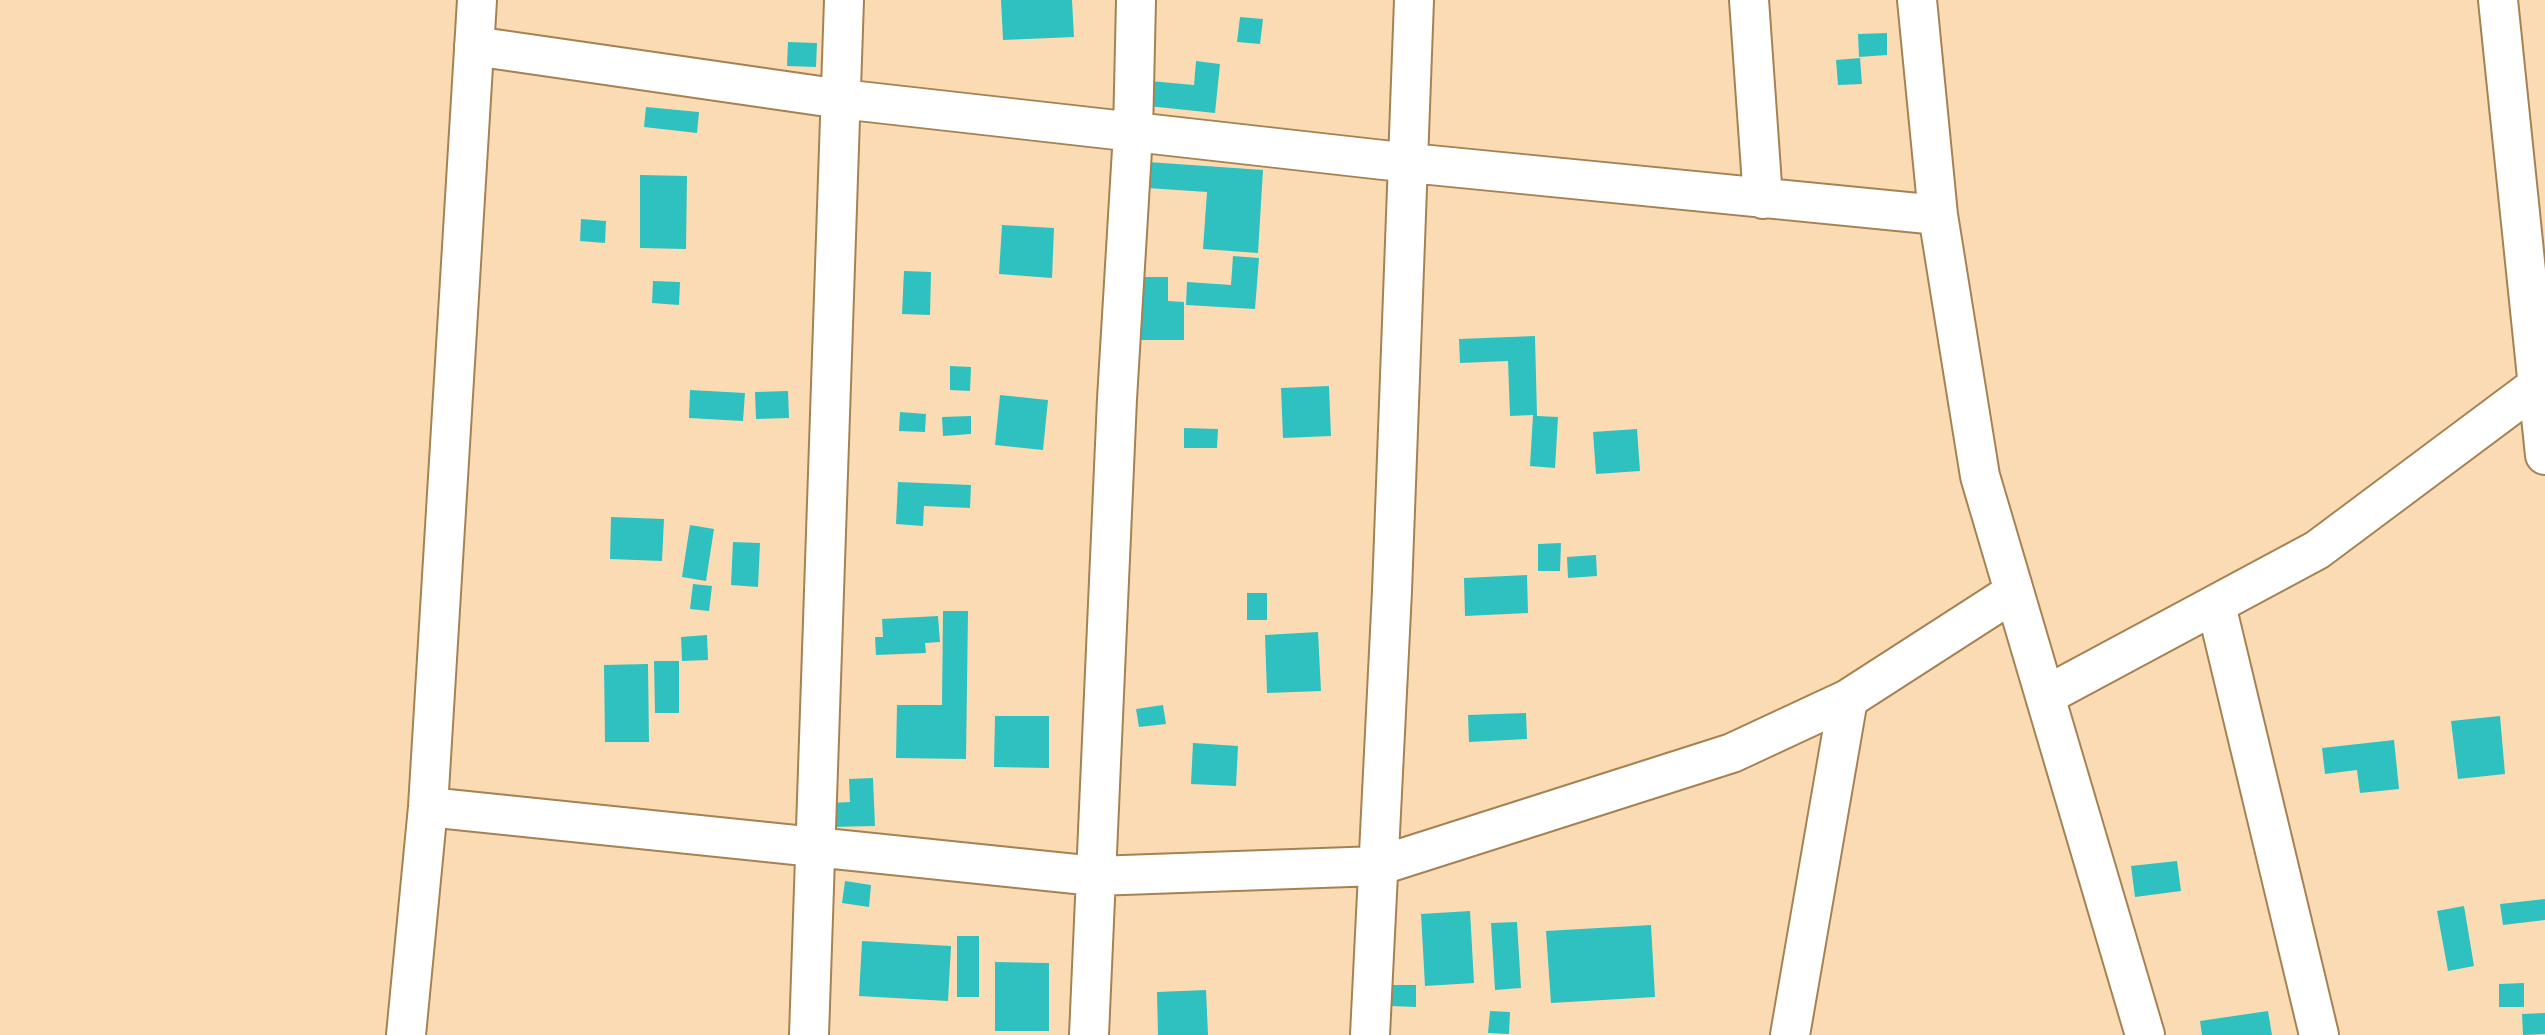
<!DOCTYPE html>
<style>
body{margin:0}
canvas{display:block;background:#fbdbb4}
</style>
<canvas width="2545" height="1035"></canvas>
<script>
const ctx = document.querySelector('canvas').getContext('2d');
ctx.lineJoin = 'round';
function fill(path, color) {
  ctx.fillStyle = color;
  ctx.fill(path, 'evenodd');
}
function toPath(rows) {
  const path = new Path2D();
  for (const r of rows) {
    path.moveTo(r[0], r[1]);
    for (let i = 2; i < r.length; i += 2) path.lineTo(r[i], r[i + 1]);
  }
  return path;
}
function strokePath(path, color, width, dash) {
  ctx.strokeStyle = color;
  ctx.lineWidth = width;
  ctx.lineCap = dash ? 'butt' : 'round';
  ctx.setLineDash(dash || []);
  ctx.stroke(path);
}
const building = toPath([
 [1001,0,1072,0,1074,37,1003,40],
 [1240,17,1263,19,1260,44,1237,42],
 [1887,33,1887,55,1859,57,1858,34],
 [788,42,817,43,816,67,787,66],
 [1860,58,1862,84,1838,85,1836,60],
 [1196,61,1220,64,1215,113,1148,106,1150,81,1194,85],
 [646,107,699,112,697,133,644,127],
 [1148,162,1263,170,1258,253,1203,249,1207,192,1147,188],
 [640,175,687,176,686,249,640,248],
 [581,219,606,221,605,243,580,241],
 [1002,225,1054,228,1052,278,999,274],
 [1233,256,1259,258,1255,309,1186,305,1187,282,1231,285],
 [904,271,931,272,930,315,902,314],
 [1140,277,1168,277,1168,301,1184,302,1184,340,1139,340],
 [653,281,680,282,679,305,652,303],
 [1535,336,1537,416,1558,417,1555,468,1530,466,1533,415,1510,416,1508,361,1460,363,1459,339],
 [950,366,971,367,970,391,950,390],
 [1329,386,1331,436,1283,438,1281,388],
 [690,390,745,393,743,421,689,418],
 [788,391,789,418,756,419,755,392],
 [1000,395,1048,400,1043,450,995,445],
 [900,412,926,414,925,432,899,431],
 [971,416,971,434,943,436,942,417],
 [1184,428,1218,429,1217,448,1184,448],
 [1637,429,1640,471,1596,474,1593,432],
 [898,482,971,485,970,508,924,506,923,526,896,524],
 [611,517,664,519,662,561,610,559],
 [690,525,714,529,706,581,682,577],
 [733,542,760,543,758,587,731,585],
 [1561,543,1560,571,1538,571,1538,544],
 [1596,555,1597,576,1568,578,1567,557],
 [1527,575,1528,613,1465,616,1464,578],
 [693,584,712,586,709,611,690,609],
 [1247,593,1267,593,1267,620,1247,620],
 [943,611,968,611,966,759,896,758,897,705,942,705],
 [938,616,940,642,925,643,926,653,876,655,875,637,883,637,882,619],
 [1318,632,1321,691,1267,693,1265,635],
 [707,635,708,660,682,661,681,637],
 [654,661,679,661,679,713,655,713],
 [648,664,649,742,605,742,604,665],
 [1163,705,1166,724,1139,727,1136,709],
 [1526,713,1527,739,1469,742,1468,715],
 [995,716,1049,716,1049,768,994,767],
 [2500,716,2505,774,2458,779,2451,721],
 [2394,740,2399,789,2360,793,2357,770,2325,774,2322,748],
 [1193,743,1238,746,1236,786,1191,784],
 [873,778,875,826,830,827,829,803,850,802,849,779],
 [2177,861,2181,891,2135,897,2131,866],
 [845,881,871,885,869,907,842,903],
 [2545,899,2545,920,2503,925,2500,904],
 [2464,906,2474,966,2448,971,2437,911],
 [1470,911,1474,983,1425,986,1421,914],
 [1517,922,1521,988,1495,990,1491,923],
 [1651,925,1655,997,1551,1003,1546,931],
 [957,936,979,936,979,997,957,997],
 [862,941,951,946,948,1001,859,996],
 [995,962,1049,963,1049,1031,995,1031],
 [2524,983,2524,1007,2499,1007,2499,984],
 [1391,985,1416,985,1416,1007,1391,1006],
 [1206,990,1208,1035,1158,1035,1157,992],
 [1490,1011,1510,1012,1509,1034,1488,1033],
 [2268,1011,2272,1035,2202,1035,2200,1021],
 [2545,1013,2545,1034,2523,1035,2522,1014]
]);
const minor = toPath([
 [1749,0,1763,199],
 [1917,0,1938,215,1980,476,2145,1035],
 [2498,0,2545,455],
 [474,46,841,99,1410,163,1938,215],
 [2216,605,2319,1035],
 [2045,696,2317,550,2538,385],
 [428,807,1095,876,1378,866,1732,753,1848,699,2014,592],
 [406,1035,428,807,477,0],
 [809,1035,844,0],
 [1089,1035,1117,399,1133,133,1136,0],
 [1370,1035,1392,591,1414,0],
 [1790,1035,1848,699]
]);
fill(building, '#2fc1bf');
strokePath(minor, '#a68252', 42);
strokePath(minor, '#fff', 38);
</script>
